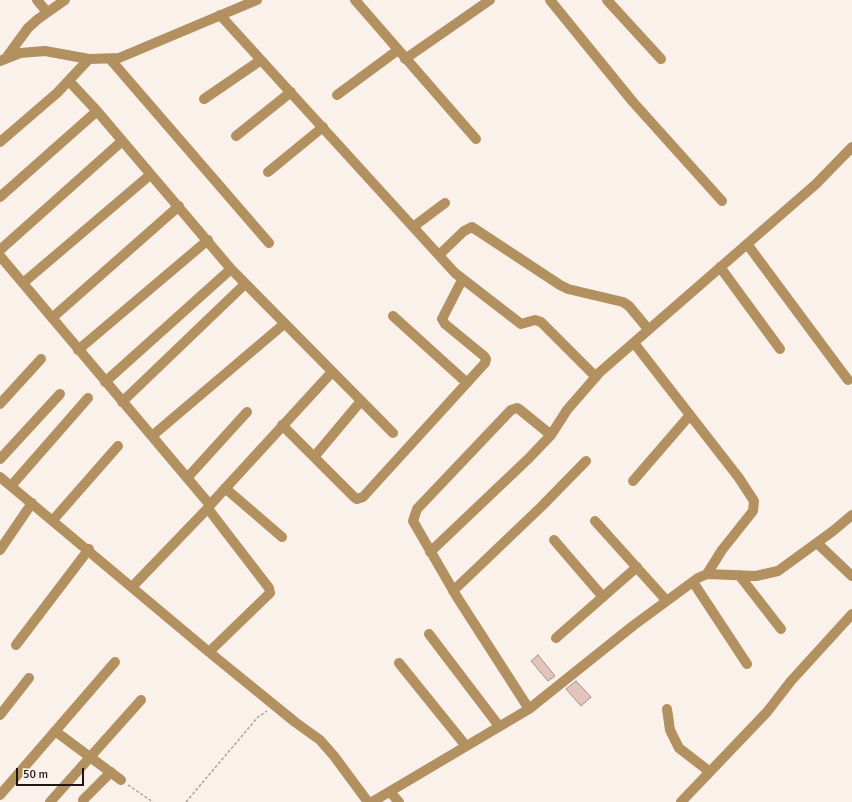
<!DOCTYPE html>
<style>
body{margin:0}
#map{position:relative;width:852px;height:802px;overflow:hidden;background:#fbf1eb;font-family:Signika,sans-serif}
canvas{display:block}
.scale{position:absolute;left:16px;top:768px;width:68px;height:18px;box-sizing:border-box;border:2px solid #1f1611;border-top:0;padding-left:5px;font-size:12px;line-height:14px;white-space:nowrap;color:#1f1611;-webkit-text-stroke:3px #fbf1eb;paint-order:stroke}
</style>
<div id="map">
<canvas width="852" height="802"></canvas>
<div class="scale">50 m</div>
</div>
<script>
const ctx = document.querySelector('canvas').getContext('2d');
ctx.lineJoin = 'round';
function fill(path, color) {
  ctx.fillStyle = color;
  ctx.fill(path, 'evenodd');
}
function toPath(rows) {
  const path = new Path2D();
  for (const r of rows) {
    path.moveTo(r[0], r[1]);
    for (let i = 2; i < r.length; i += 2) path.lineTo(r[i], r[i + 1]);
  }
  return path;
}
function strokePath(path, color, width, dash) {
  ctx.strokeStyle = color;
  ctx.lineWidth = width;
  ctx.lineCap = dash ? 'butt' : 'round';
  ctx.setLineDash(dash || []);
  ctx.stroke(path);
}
const building = toPath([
 [538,655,555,676,548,681,531,661,538,655],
 [576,681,591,697,581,706,566,689,576,681]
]);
const path = toPath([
 [128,785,153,802],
 [186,802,258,717,267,711]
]);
const minor = toPath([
 [37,0,47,12],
 [355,0,476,139],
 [550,0,633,102,722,201],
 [607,0,661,59],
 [220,15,455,273,521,324,535,320,541,322,596,377],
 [6,58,28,28,38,19,65,0],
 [110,59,269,243],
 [405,59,490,0],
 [0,61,20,53,45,51,89,59,119,58,257,0],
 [69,81,97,111,231,269,393,433],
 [337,95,398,50],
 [204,99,261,60],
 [236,136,291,92],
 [0,142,57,93,89,59],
 [268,172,323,127],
 [0,197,97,111],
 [413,227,445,203],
 [747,244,848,380],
 [0,250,121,142],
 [439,255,464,231,472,227,560,285,568,289,623,302,629,306,648,329],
 [0,256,210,505],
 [720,267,780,349],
 [23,283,150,175],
 [393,316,467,383],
 [52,318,179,206],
 [634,343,739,478,754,501,753,511,722,550,707,574],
 [78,350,208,240],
 [105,382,231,269],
 [122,402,245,284],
 [0,404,41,359],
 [282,425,354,497,357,499,363,497,485,363,486,359,484,356,445,324,442,319,462,280],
 [152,436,284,324],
 [314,457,361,401],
 [0,459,60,394],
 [0,477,209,652,295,722,320,740,334,756,368,802],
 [187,478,247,412],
 [633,481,690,415],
 [11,486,88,398],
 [225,488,282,537],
 [53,520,118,446],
 [595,521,666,600],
 [554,540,603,597],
 [817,543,852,576],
 [0,550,32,503],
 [430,552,530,457,551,435,567,410,600,372,816,184,852,147],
 [739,575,781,629],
 [693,582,747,664],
 [132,587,209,507],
 [453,591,542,506,586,461],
 [429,634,499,726],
 [556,638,637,567],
 [16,645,89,549],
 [209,652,270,593,269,588,209,510,210,505,332,372],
 [399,663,466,746],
 [529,709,457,597,413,521,417,509,511,410,517,408,519,409,551,435],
 [667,709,670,730,679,748,710,772],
 [0,715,29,678],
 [55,731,121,780],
 [390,792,399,802],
 [0,795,115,662],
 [83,800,111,772],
 [50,802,141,700],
 [372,802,529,709,634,625,698,578,707,574,756,576,778,571,833,531,852,515],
 [681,802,767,712,791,681,852,614]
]);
fill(building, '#e1c5bd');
strokePath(building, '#aa9088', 1);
strokePath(path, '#aba29c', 1.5, [3, 2]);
strokePath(minor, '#b3905f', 10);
</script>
